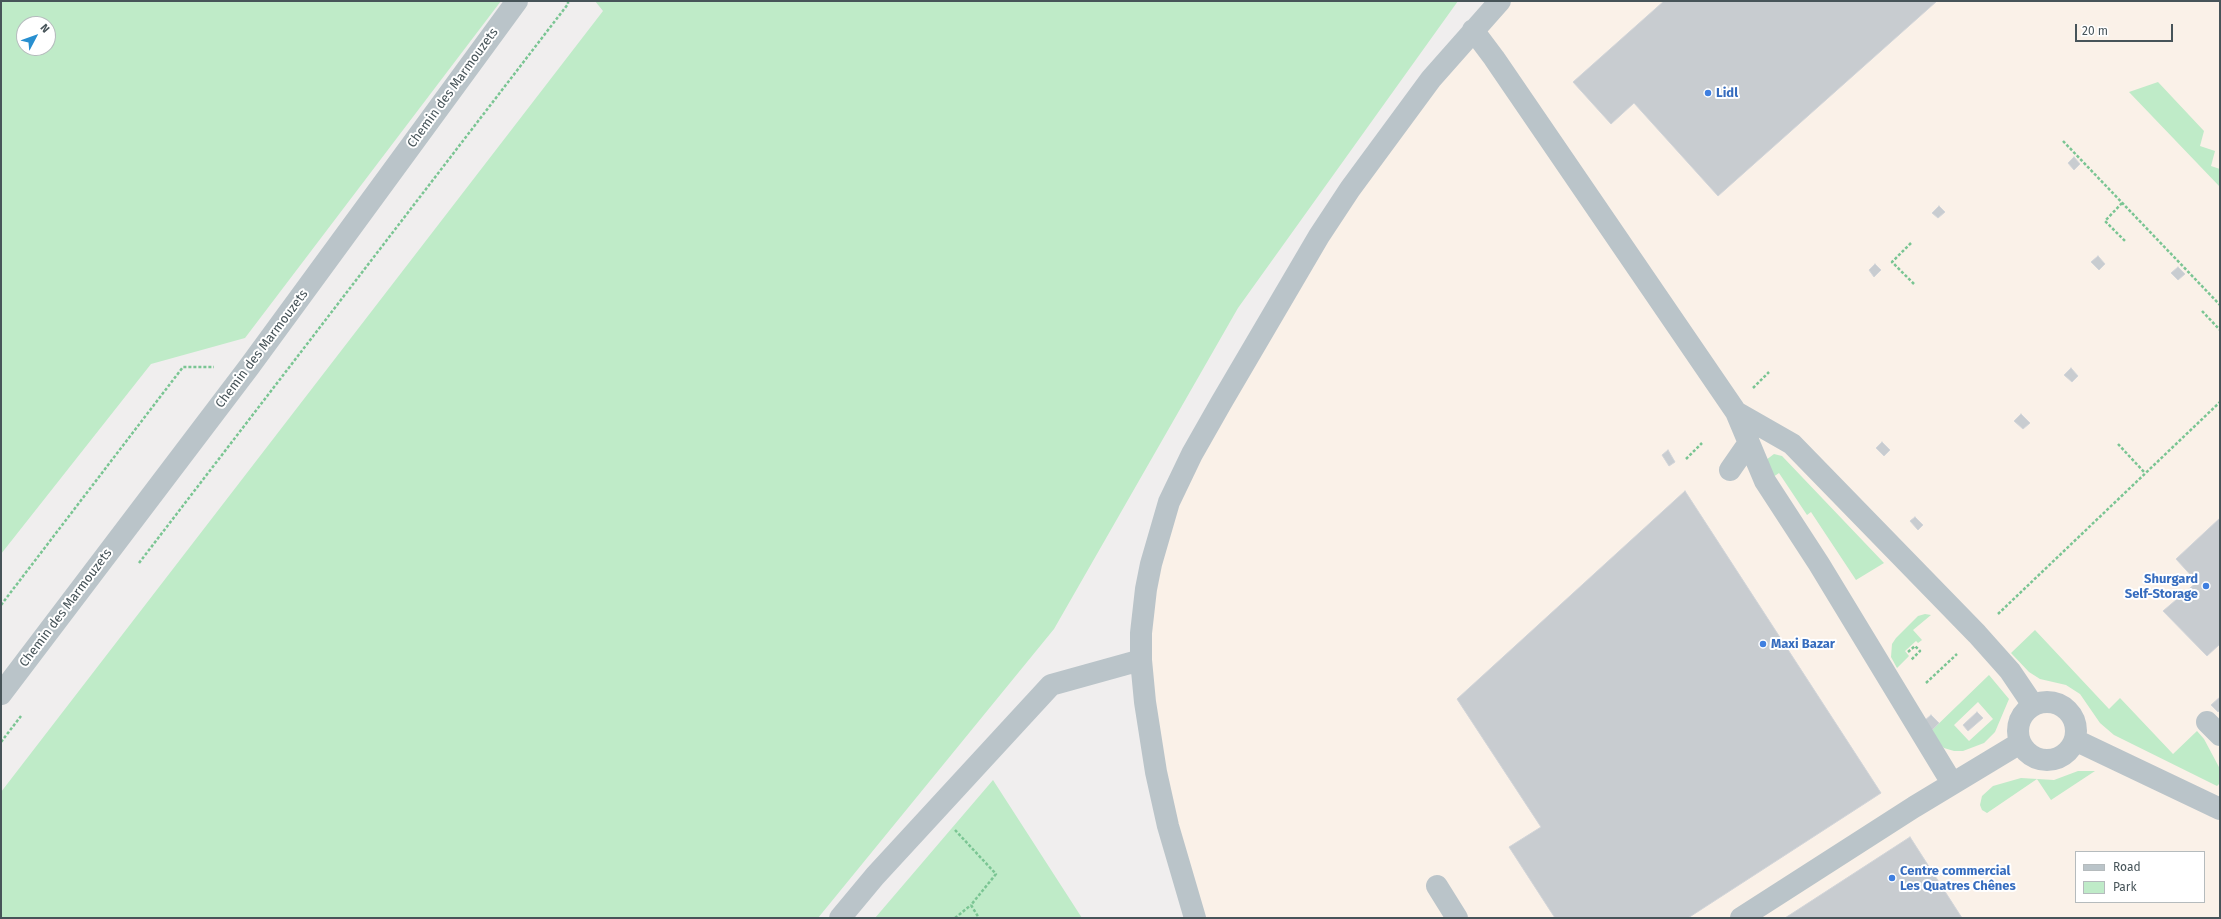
<!DOCTYPE html>
<meta charset="utf-8">
<style>
body{margin:0}
#map{position:relative;width:2221px;height:919px;overflow:hidden;background:#f0eeee;font-family:"Fira Sans",sans-serif}
canvas{display:block}
.frame{position:absolute;inset:0;border:2px solid #475459;pointer-events:none}
.legend{position:absolute;left:2075px;top:851px;width:130px;height:52px;box-sizing:border-box;background:#fff;border:1px solid #b5bbbd;margin:0;padding:5px 7px;list-style:none;font-size:12px;color:#475459}
.legend li{display:flex;align-items:center;gap:8px;height:20px}
.legend b{width:20px;border:1px solid #b5bbbd}
.north{position:absolute;left:16px;top:16px;width:40px;height:40px;box-sizing:border-box;background:#fff;border:1px solid #b5bbbd;border-radius:50%;rotate:49deg;font-size:11px;font-weight:700;line-height:16px;text-align:center;color:#475459}
.north::after{content:'';display:block;margin:auto;width:14px;height:18px;background:#288fd0;clip-path:polygon(50% 0,100% 100%,50% 72%,0 100%)}
.scale{position:absolute;left:2075px;top:24px;width:98px;height:18px;box-sizing:border-box;border:2px solid #475459;border-top:0;padding-left:5px;font-size:12px;line-height:14px;white-space:nowrap;color:#475459;-webkit-text-stroke:3px #fff;paint-order:stroke}
</style>
<div id="map">
<canvas width="2221" height="919"></canvas>
<div class="frame"></div>
<ul class="legend">
<li><b style="height:5px;background:#bac4c9"></b>Road</li>
<li><b style="height:11px;background:#bfebc8"></b>Park</li>
</ul>
<div class="north">N</div>
<div class="scale">20 m</div>
</div>
<script>
const ctx = document.querySelector('canvas').getContext('2d');
ctx.lineJoin = 'round';
function fill(path, color) {
  ctx.fillStyle = color;
  ctx.fill(path, 'evenodd');
}
function toPath(rows) {
  const path = new Path2D();
  for (const r of rows) {
    if (r.length === 3) {
      path.moveTo(r[0] + r[2], r[1]);
      path.arc(r[0], r[1], r[2], 0, 2 * Math.PI);
      continue;
    }
    path.moveTo(r[0], r[1]);
    for (let i = 2; i < r.length; i += 2) path.lineTo(r[i], r[i + 1]);
  }
  return path;
}
function strokePath(path, color, width, dash) {
  ctx.strokeStyle = color;
  ctx.lineWidth = width;
  ctx.lineCap = dash ? 'butt' : 'round';
  ctx.setLineDash(dash || []);
  ctx.stroke(path);
}
function drawText(font, color, halo, rows, align = 'center') {
  ctx.font = font + ' "Fira Sans",sans-serif';
  ctx.lineWidth = 4;
  ctx.setLineDash([]);
  ctx.textBaseline = 'middle';
  ctx.strokeStyle = halo;
  ctx.fillStyle = color;
  for (const [text, x, y, turn = 0] of rows) {
    ctx.save();
    ctx.translate(x, y);
    ctx.rotate((+turn || 0) * Math.PI / 180);
    ctx.textAlign = isNaN(turn) ? turn : align;
    if (halo) ctx.strokeText(text, 0, 0);
    ctx.fillText(text, 0, 0);
    ctx.restore();
  }
}
const commercial = toPath([
 [1500,1,2220,1,2220,918,1195,918,1145,702,1161,527,1286,292],
 [2076,852,2204,852,2204,902,2076,902]
]);
const green = toPath([
 [1,1,501,1,245,338,151,364,1,554],
 [24,24,48,24,48,48,24,48],
 [595,1,1458,1,1238,308,1054,629,818,918,1,918,1,792,603,11],
 [2158,82,2204,131,2200,146,2215,151,2211,166,2220,169,2220,187,2129,92],
 [1774,454,1782,456,1884,563,1856,580,1811,512,1807,515,1779,473,1770,479,1766,460],
 [1925,614,1931,615,1913,630,1922,640,1918,643,1916,641,1905,651,1909,656,1897,668,1891,657,1892,644,1896,638,1918,616],
 [2035,630,2109,709,2120,698,2173,754,2197,731,2204,739,2220,769,2220,783,2217,786,2114,735,2100,723,2080,694,2066,685,2040,679,2029,672,2011,653],
 [1989,675,2009,699,1995,732,1984,743,1963,751,1954,751,1944,748,1929,733],
 [1978,702,1993,719,1969,741,1954,725],
 [2078,771,2095,771,2051,800,2037,779,1987,813,1982,810,1980,805,1982,796,1993,786,2021,778,2054,780],
 [993,780,1082,918,875,918]
]);
const building = toPath([
 [1664,1,1937,1,1718,196,1634,103,1611,124,1573,82,1664,1],
 [2074,157,2080,164,2074,170,2068,163,2074,157],
 [1939,206,1945,212,1938,218,1932,213,1939,206],
 [2098,256,2105,264,2099,270,2091,262,2098,256],
 [1875,264,1881,270,1874,277,1869,270,1875,264],
 [2178,267,2185,274,2178,280,2171,273,2178,267],
 [2071,368,2078,376,2072,382,2064,375,2071,368],
 [2021,414,2030,423,2023,429,2014,421,2021,414],
 [1882,442,1890,450,1884,456,1876,448,1882,442],
 [1668,450,1675,462,1669,466,1662,455,1668,450],
 [1685,491,1881,793,1688,918,1555,918,1509,847,1541,827,1457,699,1685,491],
 [1915,517,1923,525,1918,530,1910,521,1915,517],
 [2220,518,2220,644,2207,656,2163,611,2197,582,2176,559,2220,518],
 [2220,697,2220,710,2218,712,2211,705,2220,697],
 [1977,712,1983,718,1968,731,1963,725,1977,712],
 [1931,715,1939,723,1932,730,1924,721,1931,715],
 [1910,837,1962,918,1785,918,1910,837]
]);
const path = toPath([
 [2063,141,2220,305],
 [2122,203,2105,221,2125,241],
 [1911,243,1892,262,1914,284],
 [2202,311,2220,330],
 [1753,388,1769,372],
 [2118,444,2145,473],
 [1686,459,1702,443],
 [139,563,568,4,568,1],
 [1,605,183,367,214,367],
 [1998,614,2220,402],
 [1908,652,1915,646,1920,651,1911,660],
 [1926,683,1957,654],
 [1,742,21,716],
 [955,830,996,874,971,905,979,918],
 [955,918,971,905]
]);
const minor = toPath([
 [1473,30,1494,58,1736,412,1765,481,1819,564,1952,783],
 [1736,412,1792,444,1977,634,2010,671,2033,705],
 [1730,470,1748,444],
 [1,694,249,367,517,1],
 [2047,731,29],
 [2207,722,2220,735],
 [2075,740,2220,809],
 [1437,886,1457,918],
 [840,918,875,876,1051,685,1141,660],
 [1195,918,1168,826,1156,772,1145,702,1141,660,1141,633,1146,589,1151,564,1169,502,1192,454,1221,403,1319,236,1350,189,1431,79,1500,1],
 [1741,918,1914,807,2020,743]
]);
const markers = [
 [1708,93,4,"#3f7fe0"],
 [2206,586,4,"#3f7fe0"],
 [1763,644,4,"#3f7fe0"],
 [1892,878,4,"#3f7fe0"]
];
const streetNames = [
 ["Chemin des Marmouzets",453,88,-54],
 ["Chemin des Marmouzets",262,349,-53],
 ["Chemin des Marmouzets",66,608,-53]
];
const shopNames = [
 ["Lidl",1716,93],
 ["Shurgard",2198,579,"right"],
 ["Self-Storage",2198,594,"right"],
 ["Maxi Bazar",1771,644],
 ["Centre commercial",1900,871],
 ["Les Quatres Chênes",1900,886]
];
fill(commercial, '#faf1e8');
fill(green, '#bfebc8');
fill(building, '#c8ccd0');
strokePath(building, '#d2d5d9', 1);
strokePath(path, '#7ac593', 2.5, [3, 2]);
strokePath(minor, '#bac4c9', 22);
for (const [x, y, r, color] of markers) {
  const dot = new Path2D();
  dot.arc(x, y, r, 0, 2 * Math.PI);
  ctx.fillStyle = color;
  ctx.fill(dot);
  strokePath(dot, '#fff', 1.5);
}
drawText('13px', '#475459', '#fff', streetNames);
drawText('bold 13px', '#366cbe', '#fff', shopNames, 'left');
</script>
